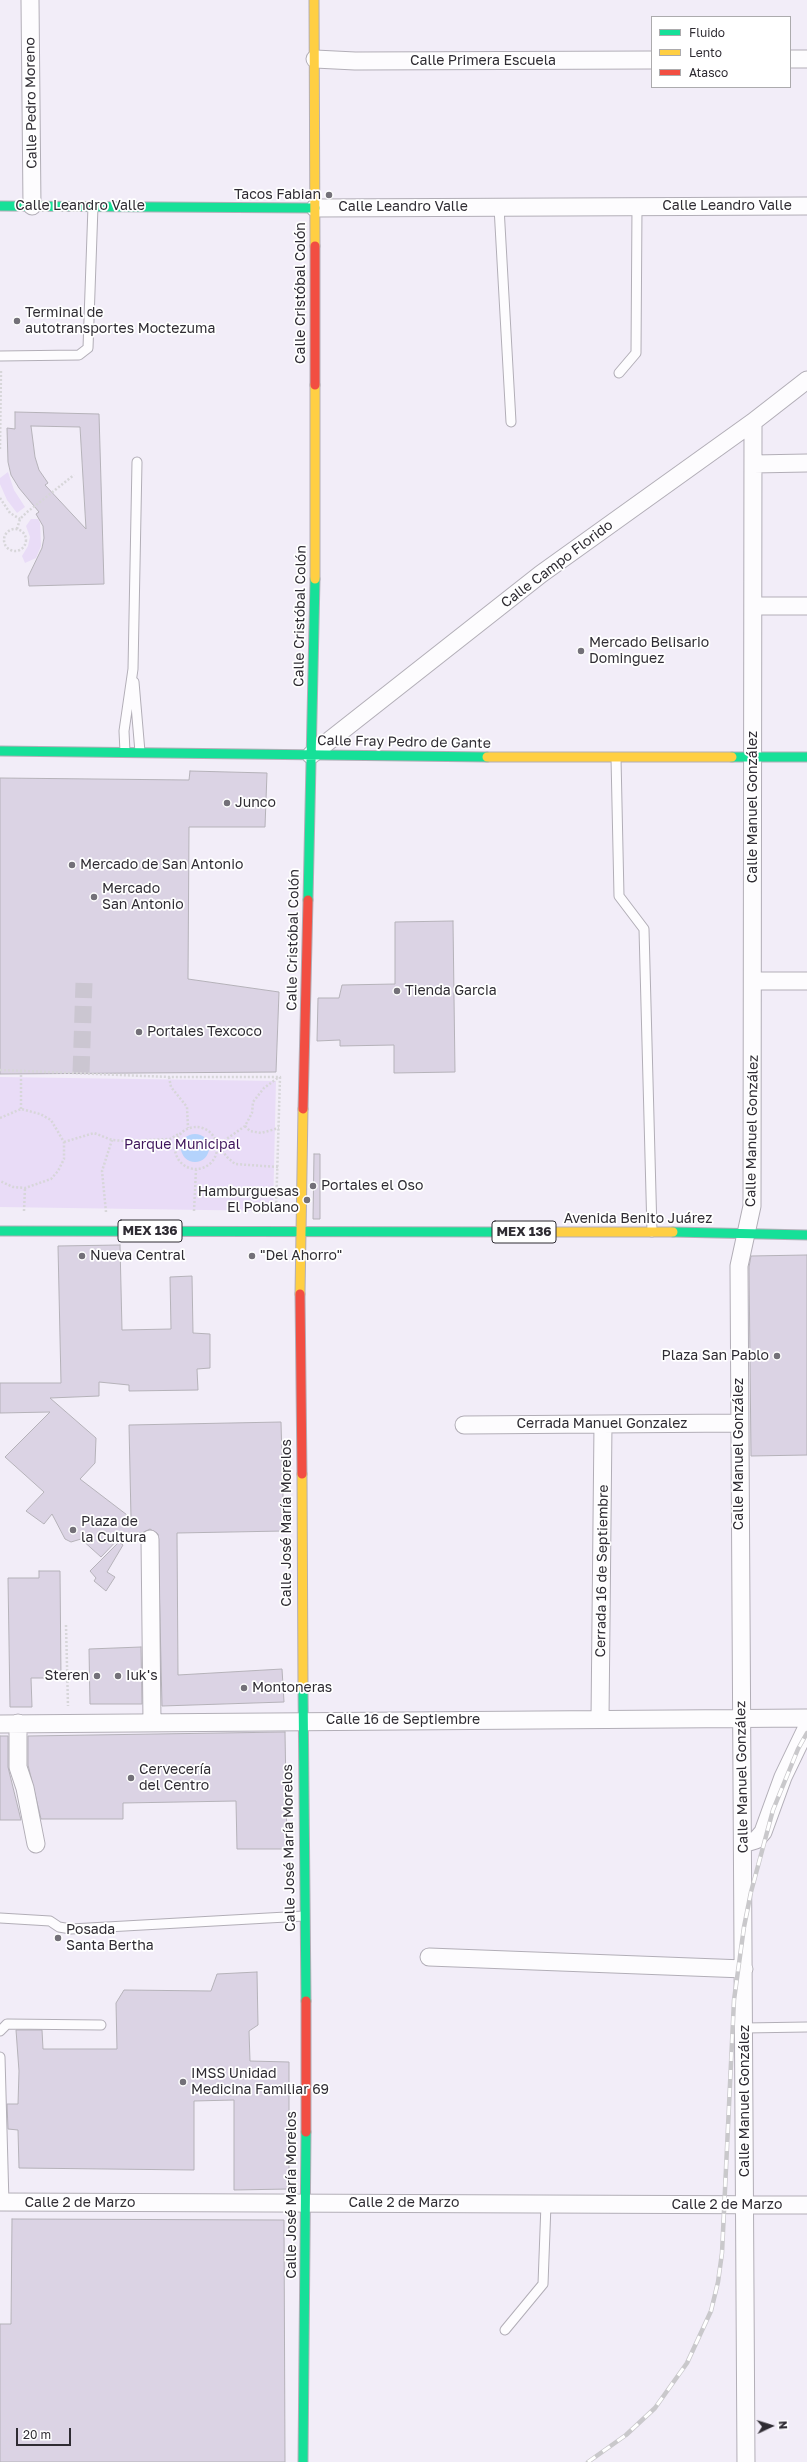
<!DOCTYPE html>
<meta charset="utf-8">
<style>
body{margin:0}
#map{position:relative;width:807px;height:2462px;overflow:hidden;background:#f2edf8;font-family:"Golos Text",sans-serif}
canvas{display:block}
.legend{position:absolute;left:651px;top:16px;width:140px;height:72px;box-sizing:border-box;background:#fff;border:1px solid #acabad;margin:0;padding:5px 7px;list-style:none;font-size:12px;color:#2f2c33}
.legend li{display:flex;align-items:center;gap:8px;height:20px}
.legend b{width:20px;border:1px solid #acabad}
.north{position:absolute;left:751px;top:2406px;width:40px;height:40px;-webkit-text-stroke:3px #fff;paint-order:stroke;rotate:86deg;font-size:11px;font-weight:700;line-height:16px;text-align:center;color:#2f2c33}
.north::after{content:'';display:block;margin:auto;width:14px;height:18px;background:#2f2c33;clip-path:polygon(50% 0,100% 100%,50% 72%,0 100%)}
.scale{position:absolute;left:16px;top:2428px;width:55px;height:18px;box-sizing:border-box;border:2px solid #2f2c33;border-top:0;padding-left:5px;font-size:12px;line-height:14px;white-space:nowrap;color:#2f2c33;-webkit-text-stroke:3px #fff;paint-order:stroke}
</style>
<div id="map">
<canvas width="807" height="2462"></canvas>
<ul class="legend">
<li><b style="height:5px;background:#16e098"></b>Fluido</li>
<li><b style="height:5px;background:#ffcf43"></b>Lento</li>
<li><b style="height:5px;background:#f24e42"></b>Atasco</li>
</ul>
<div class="north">N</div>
<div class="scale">20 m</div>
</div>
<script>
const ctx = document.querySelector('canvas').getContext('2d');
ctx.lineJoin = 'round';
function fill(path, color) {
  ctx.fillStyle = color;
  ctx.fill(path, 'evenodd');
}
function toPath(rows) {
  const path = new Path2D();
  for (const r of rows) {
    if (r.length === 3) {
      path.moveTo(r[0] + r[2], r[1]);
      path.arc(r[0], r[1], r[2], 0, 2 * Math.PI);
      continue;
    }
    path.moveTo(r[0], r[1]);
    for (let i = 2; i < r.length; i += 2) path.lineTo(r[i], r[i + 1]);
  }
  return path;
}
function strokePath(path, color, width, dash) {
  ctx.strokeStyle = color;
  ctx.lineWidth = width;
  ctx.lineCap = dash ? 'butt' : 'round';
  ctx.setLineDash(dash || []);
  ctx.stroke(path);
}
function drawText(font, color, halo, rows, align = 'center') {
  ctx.font = font + ' "Golos Text",sans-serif';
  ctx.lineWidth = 3.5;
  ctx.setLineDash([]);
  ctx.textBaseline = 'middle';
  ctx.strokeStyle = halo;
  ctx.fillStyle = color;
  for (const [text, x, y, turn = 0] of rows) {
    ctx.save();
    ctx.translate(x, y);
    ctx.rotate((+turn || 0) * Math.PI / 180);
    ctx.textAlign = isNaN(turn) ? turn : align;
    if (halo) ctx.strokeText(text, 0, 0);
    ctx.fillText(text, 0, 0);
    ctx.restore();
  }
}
const green = toPath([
 [8,472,14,490,25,507,17,513,7,500,0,484,0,478],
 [31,519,38,519,40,523,41,546,36,558,25,563,22,556,28,546,30,537,26,526],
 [0,1077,276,1081,273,1211,0,1207]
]);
const water = toPath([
 [195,1148,14]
]);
const building = toPath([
 [15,412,99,414,104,584,29,586,28,577,42,548,44,538,43,526,36,514,39,512,19,488,11,475,8,462,7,428,15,429,15,412],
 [31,426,80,427,86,529,45,485,48,483,39,470,35,457,31,426],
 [190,771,267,773,265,827,189,827,188,979,279,992,276,1072,0,1074,0,778,189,780,190,771],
 [453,921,455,1072,394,1073,394,1045,340,1046,340,1040,317,1041,318,998,339,998,342,985,395,984,395,922,453,921],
 [314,1154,320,1154,320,1219,313,1219,314,1154],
 [120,1245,122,1330,171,1329,170,1277,192,1276,193,1333,210,1334,210,1368,197,1369,198,1390,129,1391,129,1385,99,1382,99,1396,50,1398,96,1438,95,1463,80,1479,131,1518,129,1425,281,1422,284,1531,177,1533,178,1675,282,1669,284,1702,162,1706,158,1534,150,1529,142,1533,123,1534,101,1557,81,1539,71,1542,65,1539,52,1514,44,1524,26,1511,44,1492,5,1457,50,1412,0,1413,0,1383,61,1383,58,1246,120,1245],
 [807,1255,807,1455,751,1456,749,1267,751,1256,807,1255],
 [119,1542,123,1545,107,1572,115,1577,106,1591,94,1581,96,1578,90,1571,119,1542],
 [39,1571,60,1571,61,1678,31,1678,32,1707,10,1707,8,1578,39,1578,39,1571],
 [141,1647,142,1704,90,1704,89,1649,141,1647],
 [285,1732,287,1849,237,1849,236,1801,123,1803,123,1819,41,1819,28,1765,28,1736,285,1732],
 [0,1736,8,1736,8,1767,21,1820,0,1820,0,1736],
 [257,1972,258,2025,249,2031,250,2061,289,2062,289,2189,234,2190,234,2100,194,2101,194,2170,19,2168,18,2130,8,2129,7,2104,18,2104,19,2071,16,2030,42,2030,43,2049,117,2049,116,2003,124,1990,211,1991,217,1974,257,1972],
 [12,2219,284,2220,285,2462,0,2462,0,2324,11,2324,12,2219]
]);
const streetTunnel = toPath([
 [81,1073,84,983]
]);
const path = toPath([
 [0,449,1,369],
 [0,498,10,513,20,519],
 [17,529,20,519,26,513,74,475],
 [15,540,11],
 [0,1070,169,1077,280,1077,276,1212],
 [169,1077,171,1087,187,1107,188,1128],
 [21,1109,21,1071],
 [0,1118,21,1109,40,1114,51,1120,64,1142,64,1159,58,1171,51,1179,25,1188,13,1187,0,1181],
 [245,1126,250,1131,261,1133,279,1128],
 [196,1148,21],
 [64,1142,94,1133,112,1140,125,1141,170,1139,180,1133],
 [278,1167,235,1164,227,1157,218,1145,245,1126,252,1113,253,1102,264,1088,279,1077],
 [24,1211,25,1188],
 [194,1211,196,1170],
 [106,1212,102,1171,112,1140],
 [66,1625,68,1706]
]);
const lane = toPath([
 [499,207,511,422],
 [0,356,79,355,88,348,93,206],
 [619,373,636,353,637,207],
 [134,682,140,752],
 [125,752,124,731,133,669,137,462],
 [616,758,619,896,644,929,652,1232],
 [0,1918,50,1921,59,1927,71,1929,304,1916],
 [745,2028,807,2027],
 [0,2031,7,2024,101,2025],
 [0,2057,4,2203],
 [505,2330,543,2284,546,2204]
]);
const street = toPath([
 [30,0,32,206],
 [315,59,355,61,652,60],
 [790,59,807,59],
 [315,208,807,206],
 [754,464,807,463],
 [754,606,807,606],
 [311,755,541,574,753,422,807,380],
 [753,981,807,981],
 [464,1425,739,1423],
 [150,1539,152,1722],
 [600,1719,603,1424],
 [18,1723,18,1767,25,1788,36,1844],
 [0,1724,807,1718],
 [743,1844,756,1840,763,1832,783,1777,807,1727],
 [429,1957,744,1969],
 [0,2202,807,2205],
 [746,2462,739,1266,752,1206,753,422]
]);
const fast = toPath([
 [0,206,315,208],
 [0,751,487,757],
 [732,757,807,757],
 [308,900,315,579],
 [0,1231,506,1232],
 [673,1232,807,1235],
 [303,1688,306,2001],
 [303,2462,306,2132]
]);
const slow = toPath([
 [314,0,315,246],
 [315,579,315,385],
 [487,757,732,757],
 [506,1232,673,1232],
 [300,1294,303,1109],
 [302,1474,303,1688]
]);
const jam = toPath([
 [315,246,315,385],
 [303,1109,308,900],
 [300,1294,302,1474],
 [306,2001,306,2132]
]);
const rail = toPath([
 [588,2462,626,2435,655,2408,687,2363,711,2311,718,2282,722,2253,734,2000,744,1927,751,1892,773,1810,798,1749,807,1733]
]);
const markers = [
 [329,195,4,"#737078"],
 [17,321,4,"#737078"],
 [581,651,4,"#737078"],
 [227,803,4,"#737078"],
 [72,865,4,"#737078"],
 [94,897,4,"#737078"],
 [397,991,4,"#737078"],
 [139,1032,4,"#737078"],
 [313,1186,4,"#737078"],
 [307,1200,4,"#737078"],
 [82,1256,4,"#737078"],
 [252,1256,4,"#737078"],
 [777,1356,4,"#737078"],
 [73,1530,4,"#737078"],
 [97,1676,4,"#737078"],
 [118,1676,4,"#737078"],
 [244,1688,4,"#737078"],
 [131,1778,4,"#737078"],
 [58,1938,4,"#737078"],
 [183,2082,4,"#737078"]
];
const shields = [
 [150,1231,64],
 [524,1232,64]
];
const shieldNames = [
 ["MEX 136",150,1231],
 ["MEX 136",524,1232]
];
const streetNames = [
 ["Calle Primera Escuela",483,61],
 ["Calle Pedro Moreno",31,103,-91],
 ["Calle Leandro Valle",80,206],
 ["Calle Leandro Valle",727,206],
 ["Calle Leandro Valle",403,207],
 ["Calle Cristóbal Colón",301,293,-90],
 ["Calle Campo Florido",557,564,-37],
 ["Calle Cristóbal Colón",300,616,-89],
 ["Calle Fray Pedro de Gante",404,742,1],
 ["Calle Manuel González",753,807,-90],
 ["Calle Cristóbal Colón",293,940,-89],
 ["Calle Manuel González",752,1131,-89],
 ["Avenida Benito Juárez",638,1219],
 ["Cerrada Manuel Gonzalez",602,1424],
 ["Calle Manuel González",739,1454,-90],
 ["Calle José María Morelos",287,1523,-90],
 ["Cerrada 16 de Septiembre",602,1571,-89],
 ["Calle 16 de Septiembre",403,1720],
 ["Calle Manuel González",742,1777,-91],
 ["Calle José María Morelos",289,1848,-91],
 ["Calle Manuel González",745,2101,-90],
 ["Calle José María Morelos",292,2195,-90],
 ["Calle 2 de Marzo",80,2203],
 ["Calle 2 de Marzo",404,2203],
 ["Calle 2 de Marzo",727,2205]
];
const poiNames = [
 ["Tacos Fabian",321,195,"right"],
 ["Terminal de",25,313],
 ["autotransportes Moctezuma",25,329],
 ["Mercado Belisario",589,643],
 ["Dominguez",589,659],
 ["Junco",235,803],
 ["Mercado de San Antonio",80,865],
 ["Mercado",102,889],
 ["San Antonio",102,905],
 ["Tienda Garcia",405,991],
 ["Portales Texcoco",147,1032],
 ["Portales el Oso",321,1186],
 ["Hamburguesas",299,1192,"right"],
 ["El Poblano",299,1208,"right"],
 ["Nueva Central",90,1256],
 ["\"Del Ahorro\"",260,1256],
 ["Plaza San Pablo",769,1356,"right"],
 ["Plaza de",81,1522],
 ["la Cultura",81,1538],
 ["Steren",89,1676,"right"],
 ["Iuk's",126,1676],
 ["Montoneras",252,1688],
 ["Cervecería",139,1770],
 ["del Centro",139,1786],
 ["Posada",66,1930],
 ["Santa Bertha",66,1946],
 ["IMSS Unidad",191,2074],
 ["Medicina Familiar 69",191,2090]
];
const parkNames = [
 ["Parque Municipal",182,1145]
];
fill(green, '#e9dcf7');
fill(water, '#b4d3fc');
fill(building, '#dbd3e4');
strokePath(building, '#b5b2b9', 1);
strokePath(streetTunnel, '#cbc6d1', 17, [17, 8]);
strokePath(lane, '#b2aeb7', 11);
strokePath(street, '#b2aeb7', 19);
strokePath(fast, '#b2aeb7', 11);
strokePath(slow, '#b2aeb7', 11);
strokePath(jam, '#b2aeb7', 11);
strokePath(path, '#d7d6d9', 2.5, [2, 2]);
strokePath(lane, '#fdfcfe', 9);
strokePath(street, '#fdfcfe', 17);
strokePath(fast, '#16e098', 9);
strokePath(slow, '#ffcf43', 9);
strokePath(jam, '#f24e42', 9);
strokePath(rail, '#c9c8cb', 4.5);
strokePath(rail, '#fff', 3, [9]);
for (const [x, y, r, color] of markers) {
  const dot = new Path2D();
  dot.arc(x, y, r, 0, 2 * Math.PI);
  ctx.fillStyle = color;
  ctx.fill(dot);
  strokePath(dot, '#fff', 1.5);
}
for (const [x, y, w] of shields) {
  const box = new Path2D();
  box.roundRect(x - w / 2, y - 11, w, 22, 3);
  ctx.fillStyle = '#fff';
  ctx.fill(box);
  strokePath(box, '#2f2c33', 1);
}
drawText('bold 13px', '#2f2c33', null, shieldNames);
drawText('14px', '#2f2c33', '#fff', streetNames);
drawText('14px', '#2f2c33', '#fff', poiNames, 'left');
drawText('14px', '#3f155c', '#fff', parkNames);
</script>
